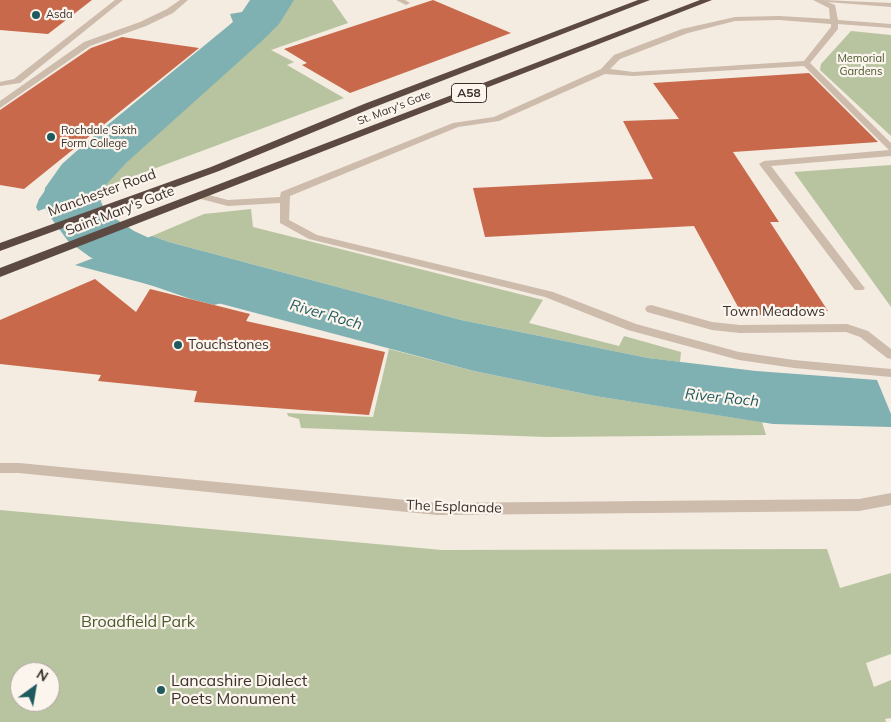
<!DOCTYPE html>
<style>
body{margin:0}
#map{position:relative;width:891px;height:722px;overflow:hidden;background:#f4ebe1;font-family:Mulish,sans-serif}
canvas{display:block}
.north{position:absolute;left:10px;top:662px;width:50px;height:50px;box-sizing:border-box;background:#fbf5ee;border:1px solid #aea6a0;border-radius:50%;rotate:32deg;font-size:14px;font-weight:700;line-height:20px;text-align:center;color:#3b302b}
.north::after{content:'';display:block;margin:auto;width:18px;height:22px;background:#1f5a5e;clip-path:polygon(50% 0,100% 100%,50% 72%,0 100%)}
</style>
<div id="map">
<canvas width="891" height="722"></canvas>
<div class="north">N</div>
</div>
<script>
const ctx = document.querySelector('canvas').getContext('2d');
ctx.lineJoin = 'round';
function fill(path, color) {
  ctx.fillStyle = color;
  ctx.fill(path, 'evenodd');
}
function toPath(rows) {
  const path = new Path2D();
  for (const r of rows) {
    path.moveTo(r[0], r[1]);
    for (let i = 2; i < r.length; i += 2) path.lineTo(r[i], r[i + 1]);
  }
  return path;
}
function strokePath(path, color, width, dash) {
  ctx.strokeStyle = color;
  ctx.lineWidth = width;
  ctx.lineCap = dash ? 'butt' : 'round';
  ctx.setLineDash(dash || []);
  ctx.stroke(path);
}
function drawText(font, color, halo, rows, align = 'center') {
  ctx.font = font + ' Mulish,sans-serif';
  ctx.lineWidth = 4.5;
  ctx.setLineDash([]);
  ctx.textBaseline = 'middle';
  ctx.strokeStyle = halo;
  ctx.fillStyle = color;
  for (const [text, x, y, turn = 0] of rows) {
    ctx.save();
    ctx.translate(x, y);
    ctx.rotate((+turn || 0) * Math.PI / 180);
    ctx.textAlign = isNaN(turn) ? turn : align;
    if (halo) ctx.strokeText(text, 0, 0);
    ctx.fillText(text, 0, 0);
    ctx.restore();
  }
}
const green = toPath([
 [292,0,332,0,348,23,271,50,294,62,287,65,344,98,105,187,113,173,272,29],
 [851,31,891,35,891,136,820,70,821,64],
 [891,165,891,307,794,172],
 [251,209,253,227,543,300,529,323,619,346,624,336,681,352,680,362,648,358,461,320,169,242,152,236,204,214],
 [389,349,474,371,595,396,762,422,766,435,546,437,301,428,299,419,288,416,287,413,373,417],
 [0,510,442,550,827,549,840,588,891,573,891,654,866,663,874,687,891,680,891,718,885,719,886,722,0,722],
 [20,672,50,672,50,702,20,702]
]);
const water = toPath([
 [250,0,292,0,272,29,113,173,105,187,38,211,36,207,39,199,54,178,219,37,233,22,230,14,242,12],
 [152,236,169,242,461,320,648,358,756,371,877,380,891,414,891,427,773,424,595,396,474,371,75,265]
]);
const river = toPath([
 [253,0,294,0,279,24,263,40,126,163,103,188,101,202,104,208,110,215,134,231,173,249,237,271,247,285,237,299,214,305,191,299,127,277,90,257,68,241,48,214,43,202,45,188,62,164,88,141,233,22,253,0]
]);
const building = toPath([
 [0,0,92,0,48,34,0,30],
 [433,0,511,33,350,93,302,65,307,63,284,49],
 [122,37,199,48,24,189,0,185,0,110,91,48],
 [809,73,878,142,733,152,779,222,770,222,828,311,743,316,694,226,485,237,473,188,653,179,623,121,679,119,653,83],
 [95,279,136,312,150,289,250,314,246,321,385,352,369,415,194,402,197,391,98,381,101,375,0,364,0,320]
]);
const lane = toPath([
 [115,0,123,0,20,83,0,86,0,82,14,79,115,0],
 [180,0,188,0,173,13,146,26,90,46,0,108,0,101,84,42,140,22,167,9,180,0],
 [396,0,405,0,410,3,406,5,396,0],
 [813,0,823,0,835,5,838,20,891,24,891,28,838,24,838,29,810,63,891,143,891,156,771,166,863,286,865,288,863,290,855,290,759,164,764,161,889,150,804,66,633,76,605,74,499,121,458,127,290,196,289,220,317,235,553,292,636,324,739,352,794,360,891,369,891,377,794,368,739,360,628,330,545,297,309,239,280,223,280,203,228,206,197,198,196,196,201,193,228,200,280,197,281,192,453,123,494,117,601,69,614,55,682,29,735,17,779,16,830,19,829,8,813,0],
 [779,20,831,24,831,27,804,61,633,72,610,69,620,59,688,33,735,21,779,20],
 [651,305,712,322,740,325,847,324,868,331,891,349,891,359,887,358,860,337,846,332,740,333,712,330,647,312,645,309,647,306,651,305]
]);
const street = toPath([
 [823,0,891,3,891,7,827,2,823,0],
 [0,463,19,463,437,503,859,499,891,493,891,505,859,511,437,515,19,473,0,473,0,463]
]);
const highway = toPath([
 [638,0,650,0,372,108,219,171,0,251,0,243,211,167,364,104,638,0],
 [700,0,712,0,0,277,0,268,700,0]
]);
const markers = [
 [36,15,5,"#1f5a5e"],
 [51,137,5,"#1f5a5e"],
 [178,345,5,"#1f5a5e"],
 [161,690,5,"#1f5a5e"]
];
const farPoinames = [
 ["Asda",46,15],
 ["Rochdale Sixth",61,131],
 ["Form College",61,144]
];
const farParknames = [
 ["Memorial",861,59],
 ["Gardens",861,72]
];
const farStreetnames = [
 ["St. Mary's Gate",394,108,-21]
];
const shields = [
 [469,93,35]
];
const shieldNames = [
 ["A58",469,93]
];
const streetNames = [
 ["Manchester Road",102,193,-20],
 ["Saint Mary's Gate",120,211,-21],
 ["Town Meadows",774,312],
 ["The Esplanade",454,507,2]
];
const poiNames = [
 ["Touchstones",188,345]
];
const waterNames = [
 ["River Roch",326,315,16],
 ["River Roch",722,398,6]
];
const nearParknames = [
 ["Broadfield Park",138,622]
];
const nearPoinames = [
 ["Lancashire Dialect",171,681],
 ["Poets Monument",171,699]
];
fill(green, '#b8c4a0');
fill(water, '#7fb0b2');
fill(river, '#7fb0b2');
fill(building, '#c8694b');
fill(lane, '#cdbbac');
fill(street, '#cdbbac');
fill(highway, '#5c4a42');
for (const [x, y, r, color] of markers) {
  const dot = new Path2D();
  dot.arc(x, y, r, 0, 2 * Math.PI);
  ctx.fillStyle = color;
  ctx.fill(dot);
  strokePath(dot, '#fbf5ee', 2);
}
drawText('11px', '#3b302b', '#fbf5ee', farPoinames, 'left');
drawText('11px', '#4a5a2e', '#fbf5ee', farParknames);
drawText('11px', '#3b302b', '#fbf5ee', farStreetnames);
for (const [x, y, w] of shields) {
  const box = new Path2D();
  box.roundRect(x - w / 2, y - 9.5, w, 19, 4);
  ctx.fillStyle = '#fbf5ee';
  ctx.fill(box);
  strokePath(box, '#3b302b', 1);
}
drawText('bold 12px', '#3b302b', null, shieldNames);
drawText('14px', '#3b302b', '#fbf5ee', streetNames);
drawText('14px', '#3b302b', '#fbf5ee', poiNames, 'left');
drawText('italic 15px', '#1f5a5e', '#fbf5ee', waterNames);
drawText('16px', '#4a5a2e', '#fbf5ee', nearParknames);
drawText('16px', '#3b302b', '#fbf5ee', nearPoinames, 'left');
</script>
